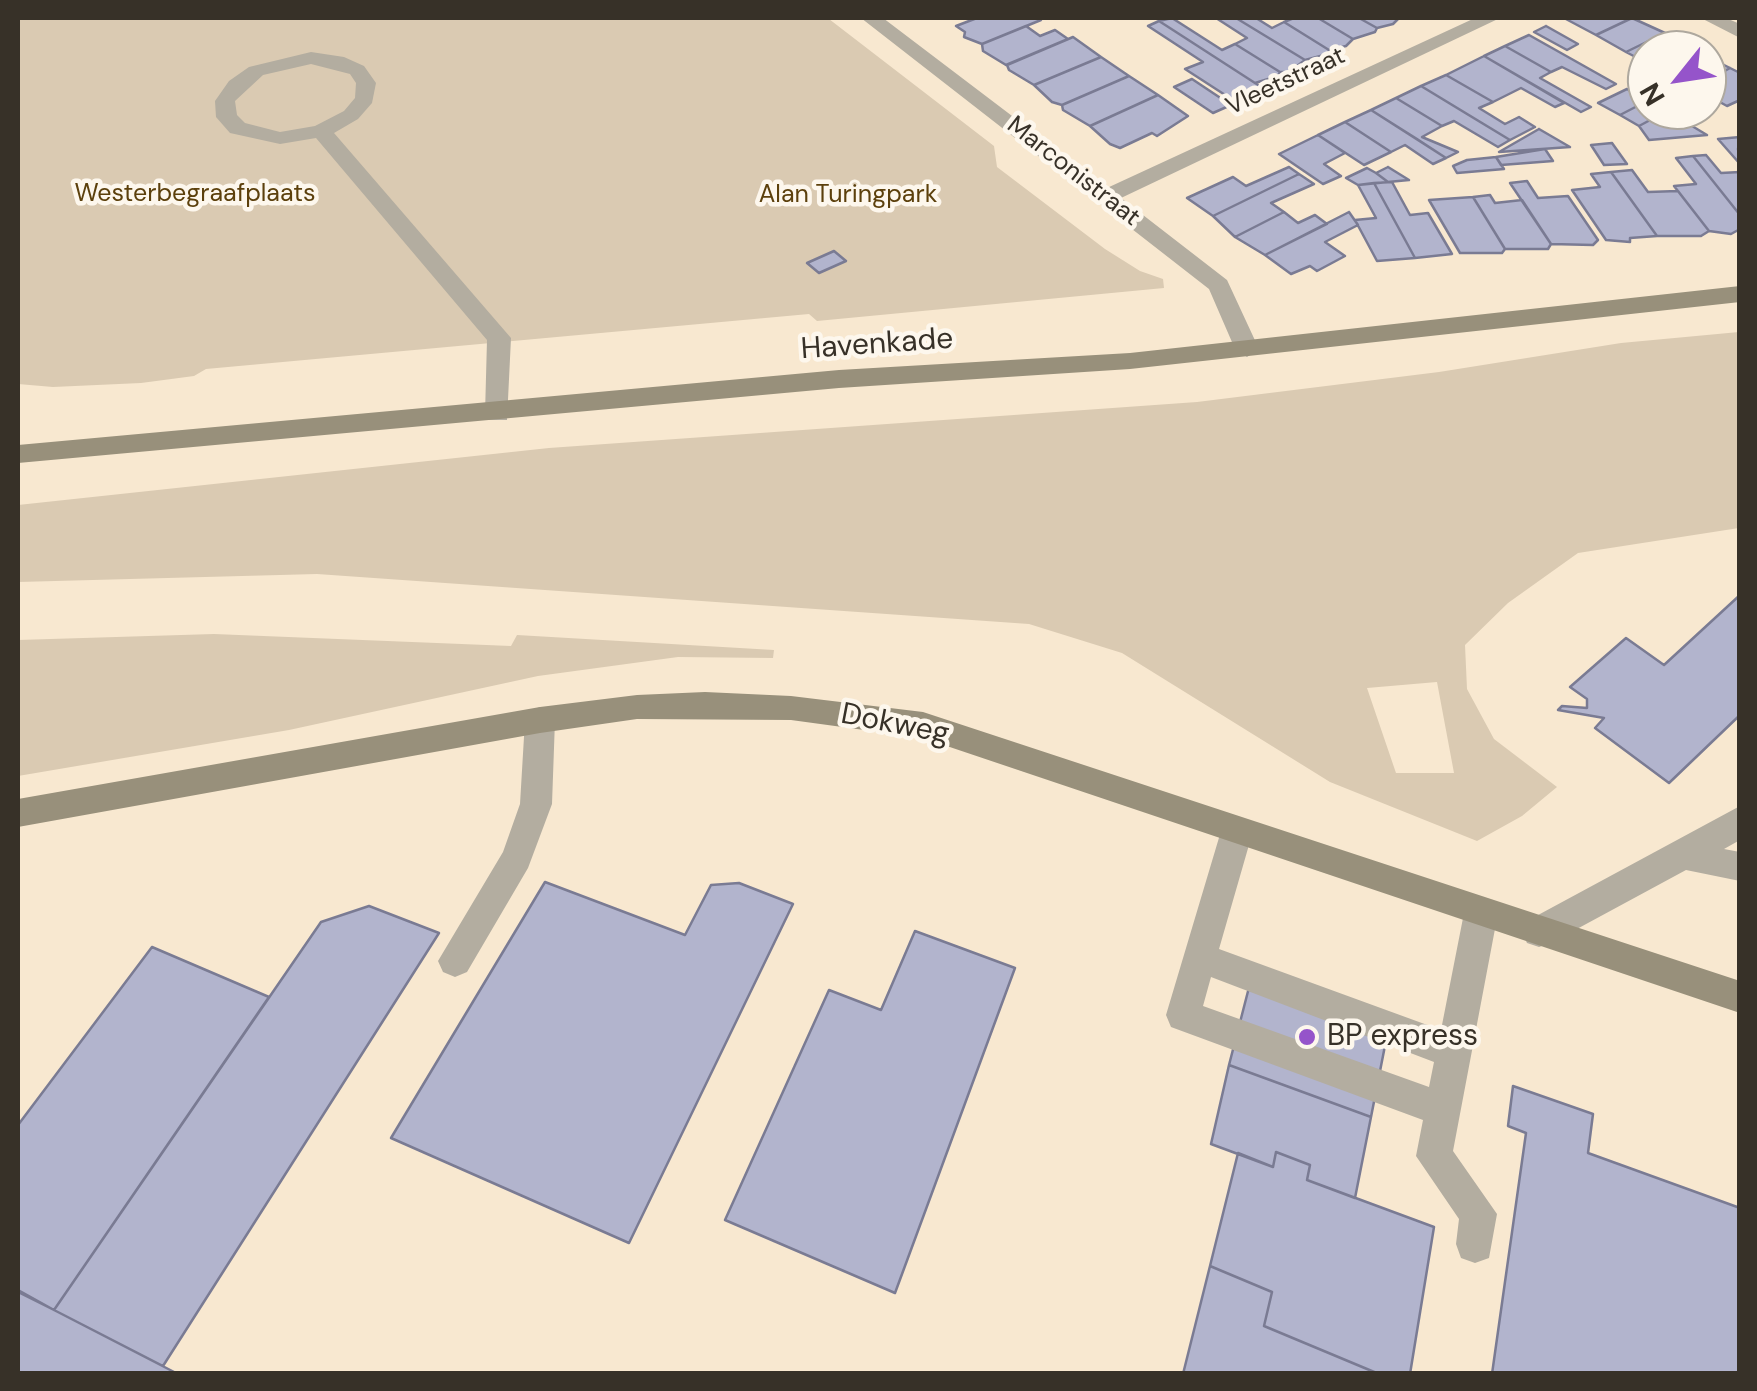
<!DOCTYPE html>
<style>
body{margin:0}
#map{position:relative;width:1757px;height:1391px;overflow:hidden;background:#f8e8d0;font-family:"DM Sans",sans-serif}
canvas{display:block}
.frame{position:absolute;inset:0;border:20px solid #373128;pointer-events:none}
.north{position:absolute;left:1627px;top:30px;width:100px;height:100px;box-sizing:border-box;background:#fdf7ed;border:2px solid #aea89e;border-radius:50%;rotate:240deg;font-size:28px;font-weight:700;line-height:40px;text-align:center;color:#373128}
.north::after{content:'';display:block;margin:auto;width:35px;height:45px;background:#9554ca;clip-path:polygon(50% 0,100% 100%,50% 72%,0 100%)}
</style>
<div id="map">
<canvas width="1757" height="1391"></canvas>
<div class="frame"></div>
<div class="north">N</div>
</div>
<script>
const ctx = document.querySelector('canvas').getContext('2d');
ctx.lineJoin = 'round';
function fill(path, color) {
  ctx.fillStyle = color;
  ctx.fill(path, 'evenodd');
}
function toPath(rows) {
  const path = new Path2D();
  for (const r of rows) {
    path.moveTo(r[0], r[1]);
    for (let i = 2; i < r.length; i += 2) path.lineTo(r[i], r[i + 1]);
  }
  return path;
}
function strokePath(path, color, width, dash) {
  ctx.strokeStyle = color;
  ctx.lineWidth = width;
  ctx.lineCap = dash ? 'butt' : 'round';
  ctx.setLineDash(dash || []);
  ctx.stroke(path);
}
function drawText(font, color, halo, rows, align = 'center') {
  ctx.font = font + ' "DM Sans",sans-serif';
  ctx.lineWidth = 9;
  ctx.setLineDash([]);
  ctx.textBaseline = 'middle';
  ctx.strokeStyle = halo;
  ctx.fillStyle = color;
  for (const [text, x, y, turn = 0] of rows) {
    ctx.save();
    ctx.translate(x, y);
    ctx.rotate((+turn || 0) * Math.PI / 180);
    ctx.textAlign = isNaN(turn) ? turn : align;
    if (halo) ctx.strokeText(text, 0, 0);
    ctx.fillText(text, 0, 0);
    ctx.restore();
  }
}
const green = toPath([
 [18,18,829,19,994,146,997,167,1105,249,1140,271,1163,279,1164,288,817,321,809,314,206,369,194,376,141,383,53,387,18,384],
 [1739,332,1739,528,1578,553,1508,603,1465,645,1467,689,1494,739,1557,787,1522,816,1477,841,1330,782,1122,653,1029,624,317,574,18,582,18,505,549,448,1197,402,1439,372,1621,343],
 [1437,682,1454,773,1396,773,1367,688],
 [214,634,511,646,517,635,774,650,773,658,678,657,538,676,289,730,18,776,18,640]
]);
const building = toPath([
 [977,18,1037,18,1041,20,982,44,964,37,965,32,956,26,977,18],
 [1172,18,1222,50,1235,44,1280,72,1278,76,1255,83,1159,21,1172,18],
 [1216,18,1236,18,1305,60,1289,72,1280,72,1235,44,1247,38,1216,18],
 [1236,18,1256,18,1272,28,1284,22,1329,50,1328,54,1305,60,1236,18],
 [1294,18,1318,18,1353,39,1346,46,1329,50,1284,22,1294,18],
 [1318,18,1359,18,1377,28,1375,32,1353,39,1318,18],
 [1359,18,1399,18,1393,24,1377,28,1359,18],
 [1564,18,1632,18,1596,35,1564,18],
 [1632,18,1665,33,1626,52,1596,35,1632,18],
 [1159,21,1255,83,1265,89,1236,102,1185,69,1203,62,1148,26,1159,21],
 [1026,26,1040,36,1055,30,1068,39,1006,65,983,51,982,44,1026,26],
 [1546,26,1578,44,1567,50,1534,32,1546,26],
 [1665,33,1695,50,1647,50,1647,63,1626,52,1665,33],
 [1529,35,1616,84,1606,89,1562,67,1551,72,1505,46,1529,35],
 [1073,37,1101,57,1034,85,1009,70,1007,65,1073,37],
 [1505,46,1551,72,1540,78,1591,107,1581,112,1484,56,1505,46],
 [1707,54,1714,60,1730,68,1707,81,1707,54],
 [1484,56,1564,103,1555,107,1521,88,1493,102,1446,75,1484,56],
 [1101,57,1129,76,1062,105,1052,102,1034,85,1101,57],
 [1730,68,1740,73,1740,100,1727,106,1707,95,1707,81,1730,68],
 [1446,75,1493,102,1479,108,1505,124,1519,117,1535,127,1510,140,1421,86,1446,75],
 [1129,76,1158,95,1090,126,1063,110,1062,105,1129,76],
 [1192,79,1231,105,1213,113,1174,87,1192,79],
 [1421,86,1467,114,1510,140,1498,147,1454,121,1442,126,1396,98,1421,86],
 [1627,89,1647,101,1620,115,1598,103,1627,89],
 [1158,95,1188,116,1157,136,1152,133,1120,148,1110,144,1090,126,1158,95],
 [1396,98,1442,126,1422,137,1458,152,1446,158,1371,110,1396,98],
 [1647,101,1647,110,1667,111,1639,126,1620,115,1647,101],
 [1371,110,1417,139,1446,158,1433,164,1405,145,1391,152,1345,122,1371,110],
 [1667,111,1707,135,1649,140,1639,126,1667,111],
 [1345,122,1391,152,1364,165,1318,135,1345,122],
 [1539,129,1570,147,1499,152,1539,129],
 [1318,135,1345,153,1324,164,1341,176,1323,184,1279,154,1318,135],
 [1740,137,1738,149,1740,164,1718,139,1740,137],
 [1612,143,1627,164,1604,165,1591,145,1612,143],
 [1545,149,1553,161,1501,165,1496,157,1545,149],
 [1706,155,1721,173,1740,172,1740,215,1693,156,1706,155],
 [1693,156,1740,215,1740,229,1731,234,1709,231,1674,186,1696,184,1676,158,1693,156],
 [1496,157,1504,169,1457,173,1453,166,1467,160,1496,157],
 [1289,167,1299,174,1213,216,1187,198,1233,177,1246,186,1289,167],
 [1388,167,1409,180,1388,182,1376,173,1388,167],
 [1367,168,1376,173,1388,182,1358,185,1346,178,1367,168],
 [1632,170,1648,192,1678,191,1709,231,1701,236,1657,236,1611,172,1632,170],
 [1611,172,1657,236,1630,238,1630,242,1606,240,1572,190,1600,187,1591,174,1611,172],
 [1299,174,1314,184,1271,203,1284,212,1235,237,1213,216,1299,174],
 [1527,181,1538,198,1568,196,1598,240,1593,245,1551,244,1510,183,1527,181],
 [1392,182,1410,215,1428,213,1452,254,1415,258,1374,183,1392,182],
 [1374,183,1415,258,1377,261,1355,220,1376,218,1358,185,1374,183],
 [1490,195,1495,203,1522,200,1551,244,1548,249,1505,249,1473,197,1490,195],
 [1473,197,1505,249,1502,253,1460,253,1429,200,1473,197],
 [1284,212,1298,223,1315,215,1327,224,1265,255,1235,237,1284,212],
 [1349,212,1358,225,1325,242,1345,256,1317,271,1310,266,1291,274,1265,255,1349,212],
 [834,251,846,261,819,273,807,263,834,251],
 [1740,595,1740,715,1669,783,1595,728,1604,718,1558,710,1562,706,1587,708,1587,699,1570,687,1626,638,1664,665,1740,595],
 [545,882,685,935,711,885,739,883,793,904,629,1243,391,1138,545,882],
 [369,906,439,933,163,1366,54,1310,321,922,369,906],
 [915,931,1015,968,895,1293,725,1220,829,990,881,1010,915,931],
 [152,947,269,997,54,1310,18,1290,18,1125,152,947],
 [1254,968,1391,1015,1371,1117,1229,1065,1254,968],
 [1229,1065,1371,1117,1355,1198,1307,1180,1310,1165,1276,1152,1273,1167,1211,1144,1229,1065],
 [1513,1086,1593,1114,1588,1153,1740,1208,1740,1374,1492,1374,1526,1133,1508,1126,1513,1086],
 [1276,1152,1310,1165,1307,1180,1434,1227,1410,1374,1379,1374,1264,1326,1272,1292,1210,1266,1238,1153,1273,1167,1276,1152],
 [1210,1266,1272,1292,1264,1326,1379,1374,1183,1374,1210,1266],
 [18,1292,54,1310,178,1374,18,1374,18,1292]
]);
const lane = toPath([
 [311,52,344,57,364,66,376,83,372,103,358,119,334,133,511,338,507,420,489,420,485,414,487,340,316,138,280,144,230,133,216,117,215,101,229,81,249,67,311,52],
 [311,64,350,74,356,83,355,98,344,111,315,126,280,132,245,123,237,115,235,101,263,75,311,64],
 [540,707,551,711,555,720,552,804,528,868,467,972,455,977,443,972,438,961,503,852,520,804,525,720,529,711,540,707],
 [1740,806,1740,840,1724,849,1740,852,1740,881,1686,870,1551,943,1539,947,1527,943,1522,932,1527,921,1740,806],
 [1237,817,1248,821,1253,831,1219,949,1441,1030,1464,913,1469,902,1481,898,1493,902,1498,913,1453,1151,1497,1214,1489,1258,1475,1263,1461,1258,1456,1244,1459,1219,1416,1156,1423,1120,1171,1027,1166,1015,1221,831,1226,821,1237,817],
 [1211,977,1434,1062,1429,1087,1203,1006,1211,977]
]);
const street = toPath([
 [861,18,883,18,1107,188,1475,18,1500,18,1121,198,1227,280,1259,349,1247,357,1235,349,1209,289,861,18],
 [1701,18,1726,18,1740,24,1740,38,1701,18]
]);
const secondary = toPath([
 [1740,286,1740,302,1130,369,839,388,18,463,18,445,839,370,1130,353,1740,286],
 [705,692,791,696,923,712,1740,981,1740,1013,923,738,791,720,637,719,540,733,18,827,18,799,540,707,637,695,705,692]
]);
const markers = [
 [1307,1037,10,"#9554ca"]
];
const farStreetnames = [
 ["Vleetstraat",1286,82,-25],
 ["Marconistraat",1073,172,38]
];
const farParknames = [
 ["Westerbegraafplaats",195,194],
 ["Alan Turingpark",848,195]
];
const streetNames = [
 ["Havenkade",877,345,-4],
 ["Dokweg",895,725,11]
];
const poiNames = [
 ["BP express",1327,1037]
];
fill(green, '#dacab2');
fill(building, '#b2b4cd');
strokePath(building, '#7a7b93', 2.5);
fill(lane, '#b3ada0');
fill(street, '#b3ada0');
fill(secondary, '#98907b');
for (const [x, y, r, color] of markers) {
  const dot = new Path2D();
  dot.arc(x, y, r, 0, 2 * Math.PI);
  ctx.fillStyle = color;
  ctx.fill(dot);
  strokePath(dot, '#fdf7ed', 4);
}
drawText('25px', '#373128', '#fdf7ed', farStreetnames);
drawText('25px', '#5c400c', '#fdf7ed', farParknames);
drawText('30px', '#373128', '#fdf7ed', streetNames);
drawText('30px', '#373128', '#fdf7ed', poiNames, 'left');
</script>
